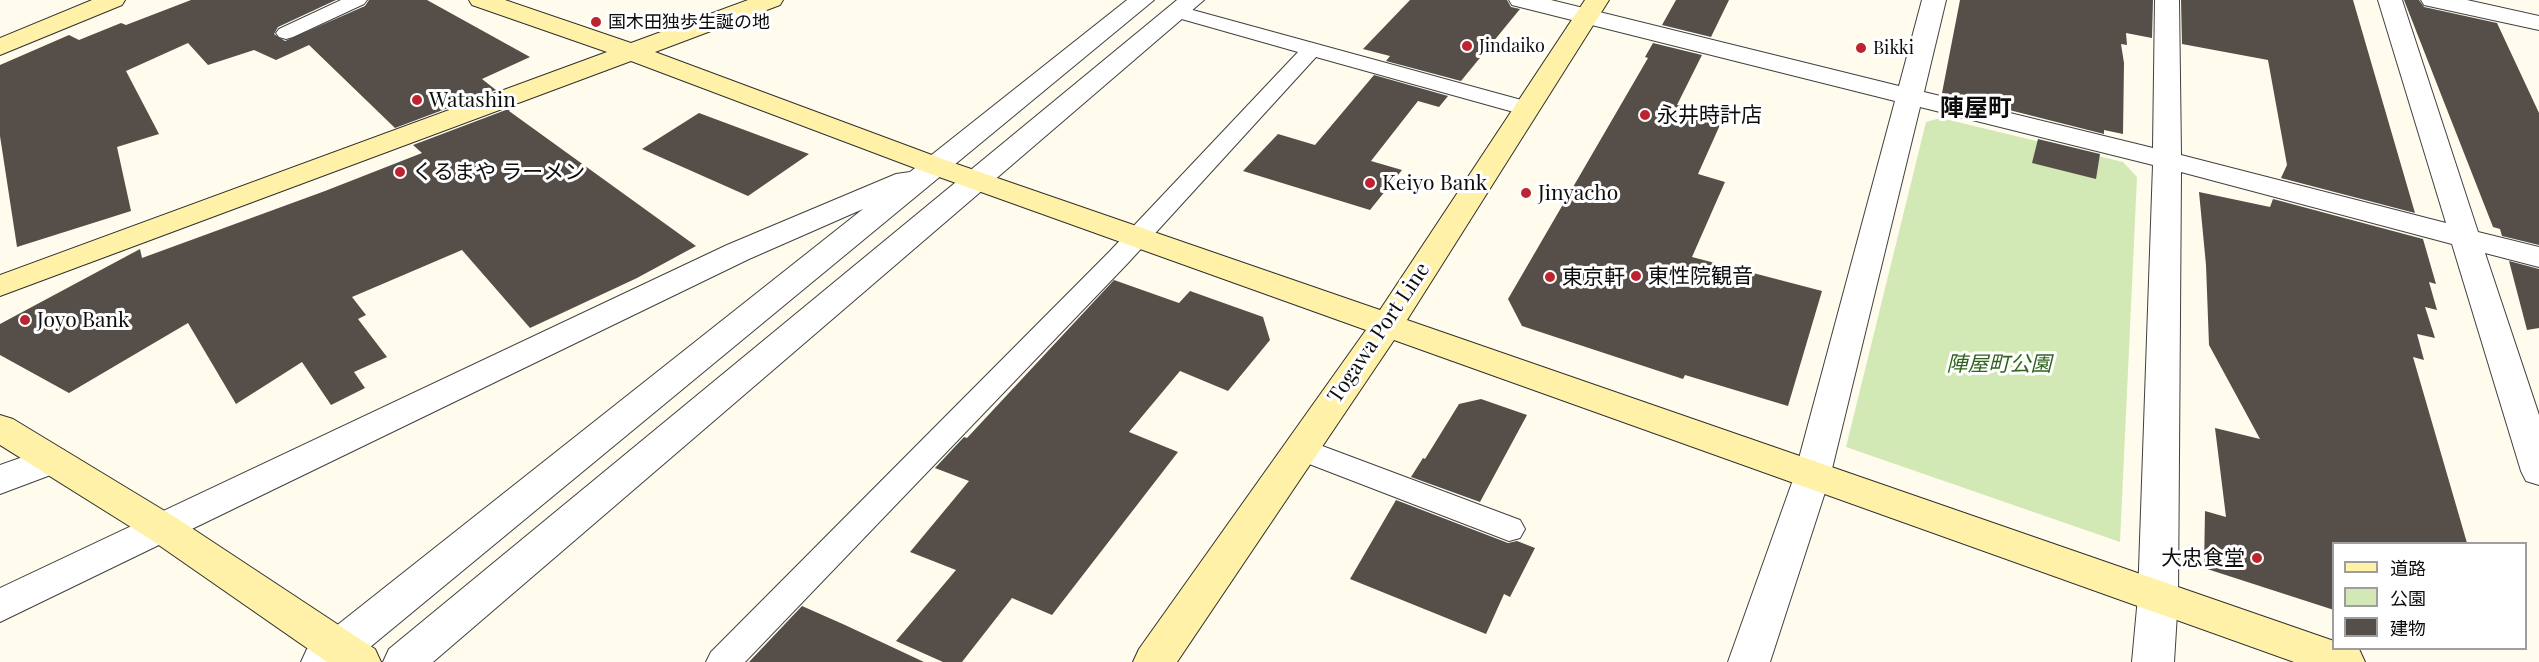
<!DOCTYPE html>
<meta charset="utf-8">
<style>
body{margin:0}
#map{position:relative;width:2539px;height:662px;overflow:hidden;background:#fffbed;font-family:"Playfair Display","Noto Sans JP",serif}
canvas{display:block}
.legend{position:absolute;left:2332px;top:542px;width:195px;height:108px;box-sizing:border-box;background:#fff;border:2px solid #9e9e9e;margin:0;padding:8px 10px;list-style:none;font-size:18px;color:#0d0d0d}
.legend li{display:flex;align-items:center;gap:12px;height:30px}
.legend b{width:30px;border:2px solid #9e9e9e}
</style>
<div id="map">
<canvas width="2539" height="662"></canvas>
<ul class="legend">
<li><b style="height:8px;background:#fff2a8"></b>道路</li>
<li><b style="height:16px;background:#d2e9b6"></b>公園</li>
<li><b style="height:16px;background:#564e49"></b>建物</li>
</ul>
</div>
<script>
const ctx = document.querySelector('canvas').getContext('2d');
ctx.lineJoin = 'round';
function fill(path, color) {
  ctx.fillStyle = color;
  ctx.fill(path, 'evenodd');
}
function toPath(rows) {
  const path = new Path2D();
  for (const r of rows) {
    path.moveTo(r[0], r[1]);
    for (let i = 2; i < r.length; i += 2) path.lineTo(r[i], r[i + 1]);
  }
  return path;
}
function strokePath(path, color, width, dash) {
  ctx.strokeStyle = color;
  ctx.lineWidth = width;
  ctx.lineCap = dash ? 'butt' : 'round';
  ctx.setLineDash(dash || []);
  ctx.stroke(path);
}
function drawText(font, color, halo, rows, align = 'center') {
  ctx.font = font + ' "Playfair Display","Noto Sans JP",serif';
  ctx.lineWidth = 6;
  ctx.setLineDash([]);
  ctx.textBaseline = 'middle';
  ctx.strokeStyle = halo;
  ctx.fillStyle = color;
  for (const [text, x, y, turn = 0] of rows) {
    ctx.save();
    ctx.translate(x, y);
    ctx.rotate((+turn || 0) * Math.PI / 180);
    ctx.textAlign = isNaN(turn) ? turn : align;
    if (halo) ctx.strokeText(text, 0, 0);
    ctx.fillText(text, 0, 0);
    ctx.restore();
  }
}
const green = toPath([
 [1941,118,2123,162,2137,177,2120,542,1846,447,1926,122]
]);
const building = toPath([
 [191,0,336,0,278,27,274,34,285,41,365,6,369,0,427,0,530,57,482,79,496,90,395,128,309,45,276,60,254,50,208,65,188,43,126,71,159,134,117,147,131,211,17,247,0,136,0,65,69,35,79,40,121,23,126,25],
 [1410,0,1507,0,1511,7,1520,9,1461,81,1386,61,1390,56,1363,49],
 [1676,0,1729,0,1711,37,1662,25],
 [1960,0,2153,0,2152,38,2126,33,2127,45,2121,44,2124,63,2123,134,2104,130,2104,134,1942,93],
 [2181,0,2353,0,2415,213,2281,178,2287,165,2268,60,2182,44],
 [2404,0,2419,0,2424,7,2497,23,2539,113,2539,245,2502,236,2500,229,2493,227],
 [1653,43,1702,55,1677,105,1724,116,1698,174,1725,182,1692,257,1822,291,1788,406,1685,375,1683,379,1522,326,1508,299,1648,58,1645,57],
 [1374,75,1448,96,1439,107,1418,101,1371,161,1402,170,1370,210,1243,171,1278,134,1315,145],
 [511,108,509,111,696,246,637,278,530,328,462,250,352,297,366,315,358,319,387,357,354,372,365,388,331,405,302,362,236,404,188,323,69,393,0,355,0,324,140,249,142,258,325,191,422,153,413,145],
 [699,113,809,154,748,196,642,149],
 [2038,139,2100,154,2096,179,2032,163],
 [2199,192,2270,207,2273,199,2423,239,2436,284,2429,282,2437,310,2425,307,2435,338,2417,334,2424,360,2413,357,2467,543,2334,543,2334,610,2204,568,2205,511,2226,517,2215,428,2260,439,2209,345,2206,265],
 [2509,261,2539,269,2539,328,2527,330],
 [1114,280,1179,303,1190,291,1263,317,1270,340,1228,391,1180,371,1129,432,1178,452,1052,615,1012,598,962,662,943,662,896,641,956,570,910,552,969,481,935,468,964,437,967,438],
 [1481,399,1527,415,1480,502,1411,477,1423,458,1425,459,1459,404],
 [1396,500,1508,543,1517,541,1535,548,1510,597,1504,594,1486,634,1350,579],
 [802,606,845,625,924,662,749,662]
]);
const lane = toPath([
 [341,0,367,0,364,4,293,37,286,39,279,37,276,33,279,29,341,0],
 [1178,6,1536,104,1539,109,1536,114,1528,116,1316,57,1128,263,745,662,706,662,711,652,1110,251,1298,52,1171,16,1168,12,1171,8,1178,6],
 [1301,438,1520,520,1525,529,1520,538,1509,541,1291,457,1286,449,1291,441,1301,438]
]);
const street = toPath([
 [1127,0,1154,0,352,662,301,662,307,649,863,209,749,259,0,622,0,588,727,245,896,174,910,172,1127,0],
 [1177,0,1204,0,433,662,383,662,389,649,1177,0],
 [1509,0,1551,0,1899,86,1922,0,1946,0,1924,92,2153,148,2155,0,2179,0,2181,155,2446,223,2378,0,2402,0,2478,232,2539,247,2539,267,2485,253,2539,415,2539,485,2526,481,2521,471,2452,244,2181,172,2178,597,2174,662,2132,662,2138,597,2153,165,1920,107,1830,477,1770,662,1728,662,1794,477,1895,101,1512,5,1509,0],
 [2421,0,2467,0,2539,16,2539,30,2424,5,2421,0],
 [51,447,64,450,69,460,64,470,0,494,0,465,51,447]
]);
const secondary = toPath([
 [92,0,125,0,122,5,0,55,0,38,92,0],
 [469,0,505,0,631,43,748,0,783,0,780,5,655,52,948,161,1380,310,1585,0,1609,0,1407,320,2334,641,2334,648,2359,649,2365,662,2294,662,1394,340,1177,662,1133,662,1139,649,1366,330,928,173,631,61,0,296,0,275,607,52,472,5,469,0],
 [0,415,13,419,178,519,375,649,381,662,327,662,150,539,0,445,0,415]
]);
const markers = [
 [596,22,6,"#be2430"],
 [1467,46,6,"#be2430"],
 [1861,48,6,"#be2430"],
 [417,100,6,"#be2430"],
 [1645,115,6,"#be2430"],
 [400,172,6,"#be2430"],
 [1370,183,6,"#be2430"],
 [1526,193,6,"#be2430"],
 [1636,276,6,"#be2430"],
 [1550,277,6,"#be2430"],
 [25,320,6,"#be2430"],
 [2257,558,6,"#be2430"]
];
const farPoinames = [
 ["国木田独歩生誕の地",608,22],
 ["Jindaiko",1479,46],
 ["Bikki",1873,48]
];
const poiNames = [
 ["Watashin",429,100],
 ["永井時計店",1657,115],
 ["くるまや ラーメン",412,172],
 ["Keiyo Bank",1382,183],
 ["Jinyacho",1538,193],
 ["東性院観音",1648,276],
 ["東京軒",1562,277],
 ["Joyo Bank",37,320],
 ["大忠食堂",2245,558,"right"]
];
const streetNames = [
 ["Togawa Port Line",1379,333,-56]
];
const parkNames = [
 ["陣屋町公園",1999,364]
];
const quarterNames = [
 ["陣屋町",1976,109]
];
fill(green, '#d2e9b6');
fill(building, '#564e49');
strokePath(lane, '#404040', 2);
strokePath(street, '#404040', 2);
strokePath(secondary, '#2f2f2f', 2);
fill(lane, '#fff');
fill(street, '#fff');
fill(secondary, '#fff2a8');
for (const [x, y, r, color] of markers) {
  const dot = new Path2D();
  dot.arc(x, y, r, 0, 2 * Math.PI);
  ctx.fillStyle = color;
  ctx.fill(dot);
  strokePath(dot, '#fff', 2);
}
drawText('18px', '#0d0d0d', '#fff', farPoinames, 'left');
drawText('21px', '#0d0d0d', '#fff', poiNames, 'left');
drawText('21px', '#0d0d0d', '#fff', streetNames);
drawText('italic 21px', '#2e651d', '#fff', parkNames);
drawText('bold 24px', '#0d0d0d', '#fff', quarterNames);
</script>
